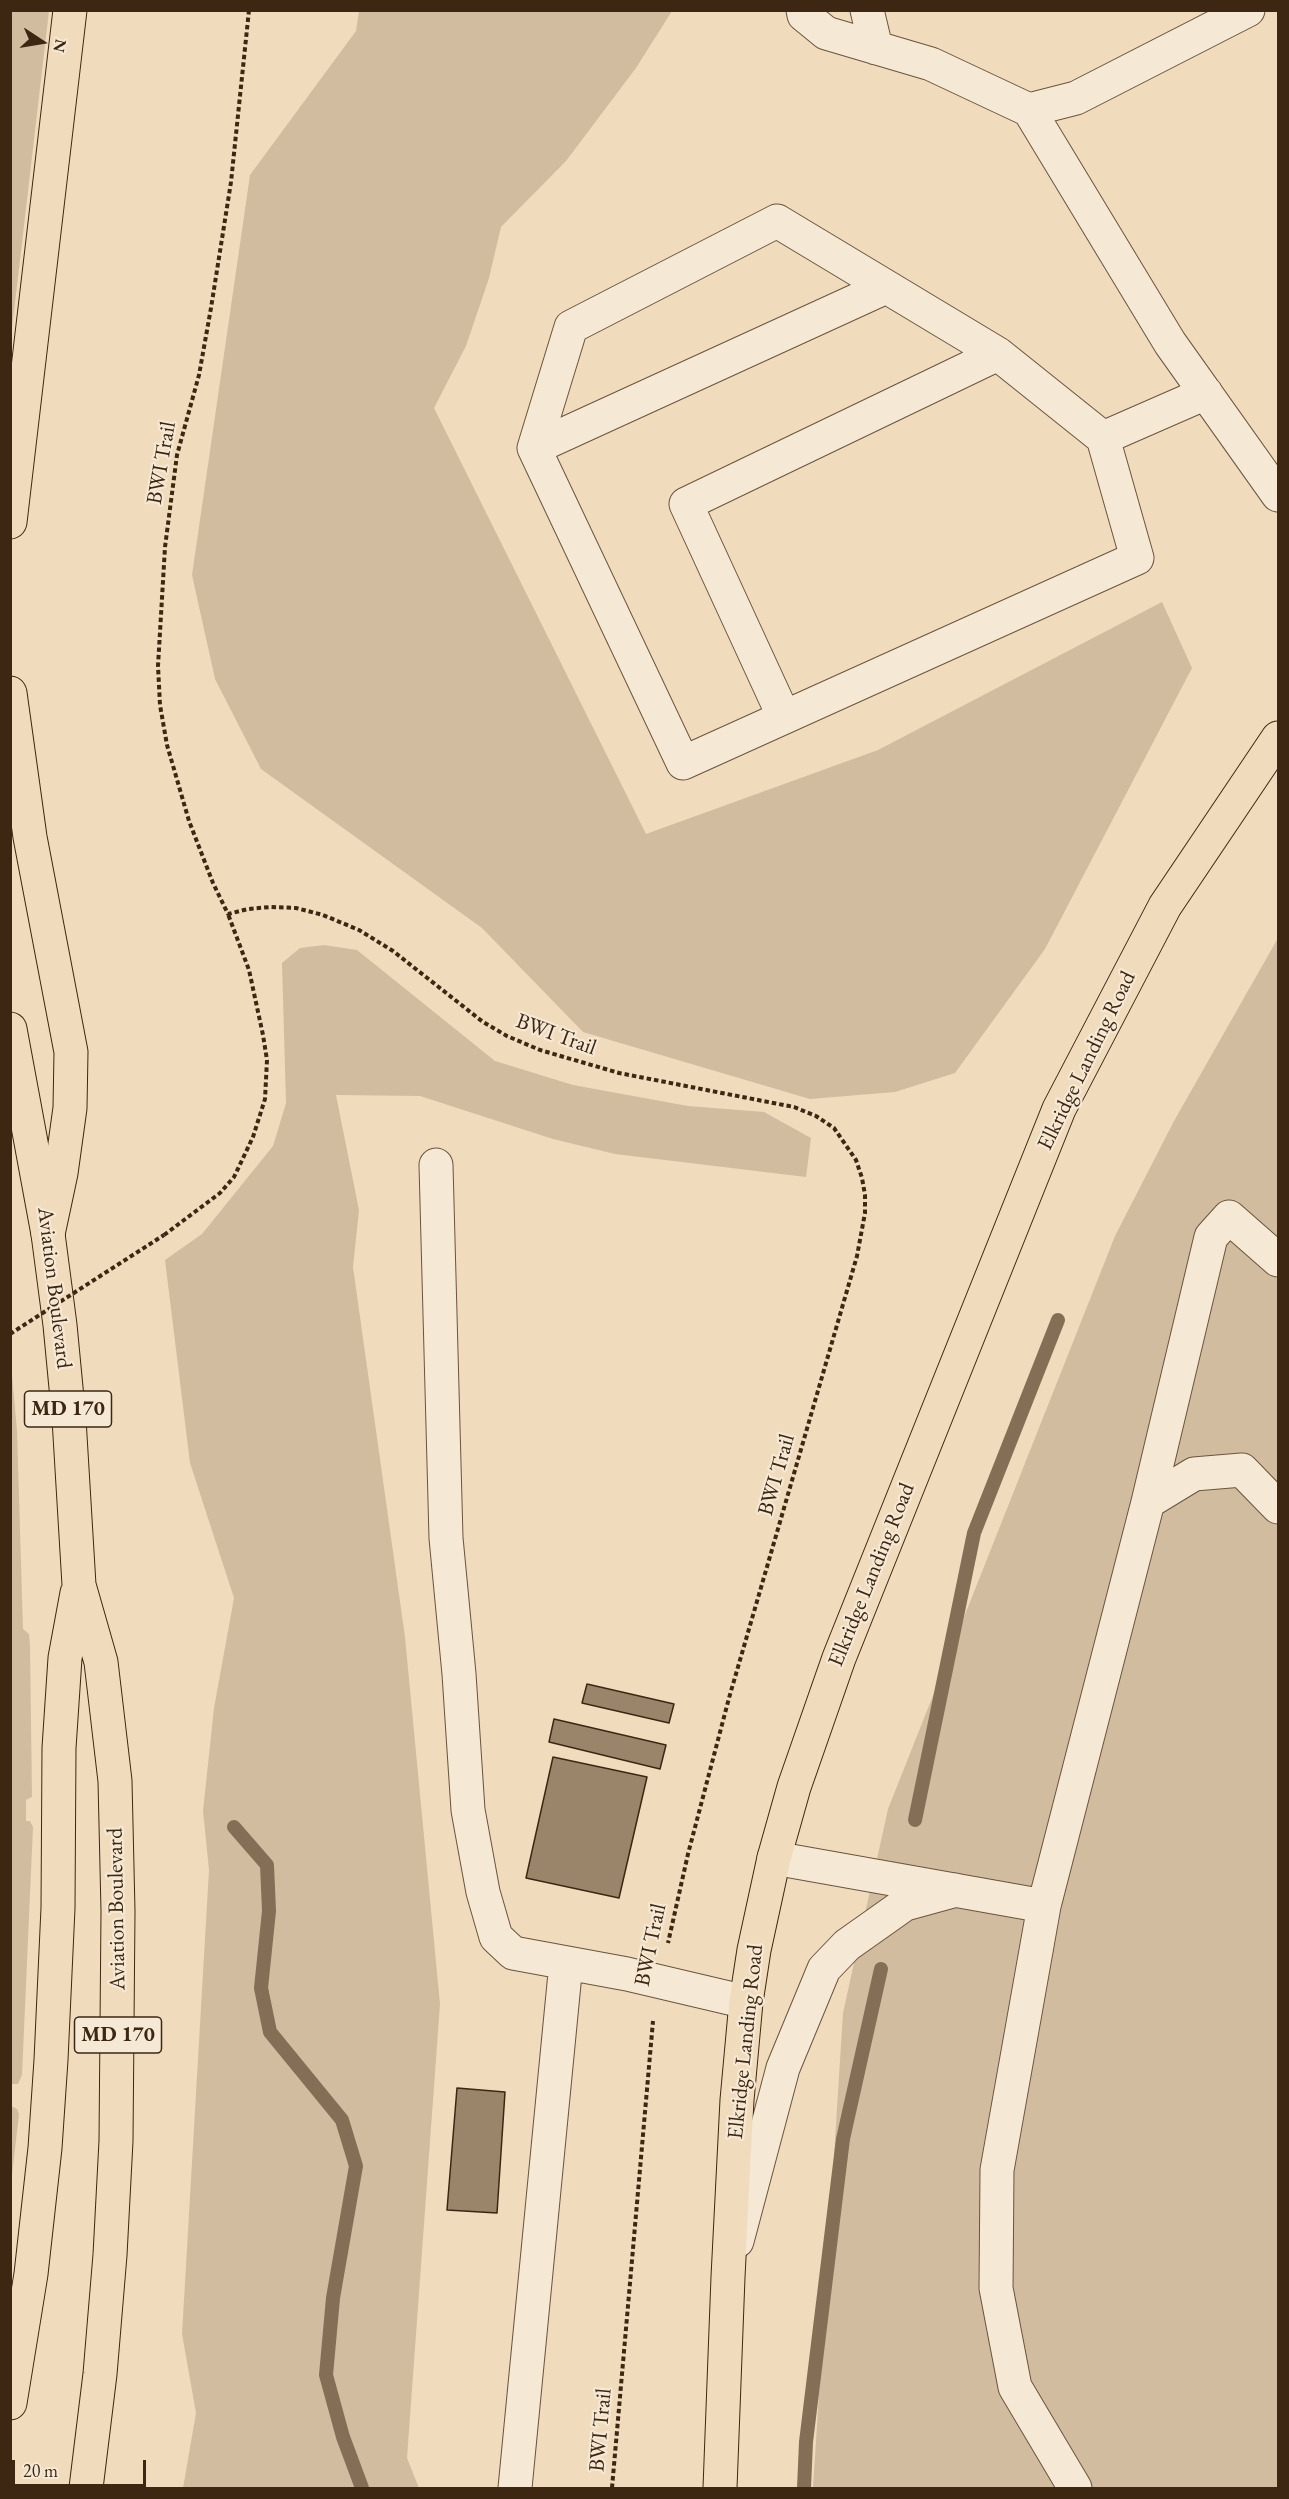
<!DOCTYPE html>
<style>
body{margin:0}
#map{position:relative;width:1289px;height:2499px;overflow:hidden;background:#f0dbbd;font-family:"EB Garamond",serif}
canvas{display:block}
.frame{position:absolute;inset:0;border:12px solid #3d2713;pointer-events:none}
.north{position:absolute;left:12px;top:12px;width:60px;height:60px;-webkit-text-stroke:4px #f5e8d4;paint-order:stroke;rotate:102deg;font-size:16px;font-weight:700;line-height:24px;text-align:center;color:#3d2713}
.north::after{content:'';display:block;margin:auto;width:21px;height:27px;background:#3d2713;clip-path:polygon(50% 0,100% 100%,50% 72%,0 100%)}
.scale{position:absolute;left:12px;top:2460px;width:134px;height:27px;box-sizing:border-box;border:3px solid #3d2713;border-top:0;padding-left:8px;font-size:18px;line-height:21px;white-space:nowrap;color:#3d2713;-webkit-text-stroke:4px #f5e8d4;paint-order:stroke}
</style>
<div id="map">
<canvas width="1289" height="2499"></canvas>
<div class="frame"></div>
<div class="north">N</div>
<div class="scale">20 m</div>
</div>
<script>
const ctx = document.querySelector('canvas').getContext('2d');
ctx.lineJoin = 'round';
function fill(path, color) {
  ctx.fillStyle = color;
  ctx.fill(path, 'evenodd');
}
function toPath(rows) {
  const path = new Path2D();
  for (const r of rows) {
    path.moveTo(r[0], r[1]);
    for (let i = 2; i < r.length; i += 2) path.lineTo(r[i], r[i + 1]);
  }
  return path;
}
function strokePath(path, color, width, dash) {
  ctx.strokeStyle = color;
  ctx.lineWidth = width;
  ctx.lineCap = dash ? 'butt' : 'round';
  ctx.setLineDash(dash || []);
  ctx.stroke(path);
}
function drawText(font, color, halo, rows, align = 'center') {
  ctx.font = font + ' "EB Garamond",serif';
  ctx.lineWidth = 4.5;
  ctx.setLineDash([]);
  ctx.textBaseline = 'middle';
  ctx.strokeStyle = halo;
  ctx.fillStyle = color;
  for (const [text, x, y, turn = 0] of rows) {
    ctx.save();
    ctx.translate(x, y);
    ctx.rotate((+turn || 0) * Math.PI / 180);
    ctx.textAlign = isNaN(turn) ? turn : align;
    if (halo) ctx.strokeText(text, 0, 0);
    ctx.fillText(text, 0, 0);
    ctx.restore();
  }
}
const green = toPath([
 [11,10,49,11,11,337,10,11],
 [359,11,672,11,636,68,566,161,501,227,489,278,466,346,434,408,646,834,878,750,1162,602,1192,668,1045,949,955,1073,895,1092,810,1099,583,1032,482,928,261,769,215,679,192,575,250,175,356,31],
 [1278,938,1278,2488,813,2488,843,2013,888,1809,1115,1236,1174,1121],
 [324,945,357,950,495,1061,573,1085,688,1106,764,1112,811,1138,806,1177,615,1154,553,1139,420,1096,336,1095,359,1210,353,1267,405,1637,440,2004,407,2458,419,2488,183,2488,196,2413,182,2334,209,1870,203,1811,214,1708,234,1598,190,1463,165,1260,202,1234,273,1146,286,1103,282,963,300,948],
 [11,1363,17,1431,23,1629,29,1634,30,1645,32,1797,26,1800,26,1821,30,1821,33,1827,22,2075,18,2084,12,2084,11,2096],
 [11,2106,17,2109,19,2114,11,2184]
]);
const stream = toPath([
 [915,1820,974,1533,1058,1320],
 [234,1827,267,1865,269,1911,261,1988,270,2032,342,2120,356,2166,333,2298,326,2375,343,2437,362,2488],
 [804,2488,806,2442,843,2139,881,1969]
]);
const building = toPath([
 [587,1684,674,1704,669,1723,582,1703,587,1684],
 [554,1719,666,1745,660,1769,549,1742,554,1719],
 [553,1757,647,1777,619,1898,526,1878,553,1757],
 [457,2088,505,2092,497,2213,447,2210,457,2088]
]);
const path = toPath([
 [249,10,231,182,211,308,199,375,177,455,165,547,158,666,160,705,167,745,189,821,213,883,228,914,248,909,271,907,296,908,323,915,359,930,393,951,483,1022,507,1036,540,1050,619,1073,794,1107,816,1116,834,1128,856,1160,862,1178,865,1195,865,1213,857,1256,729,1698,688,1854,668,1943],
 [164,1235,220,1193,234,1177,253,1137,265,1099,267,1060,263,1035,249,970,228,914],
 [612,2488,653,2021]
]);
const minor = toPath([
 [803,10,804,15,826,33,931,64,1029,110,1170,343,1278,495],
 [867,10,876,48],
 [1029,110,1076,98,1248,10],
 [777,221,998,354,1103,438,1137,558,683,763,534,448,571,327,777,221],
 [1103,438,1206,393],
 [534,448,886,287],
 [784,717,686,504,998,354],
 [436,1165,446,1538,459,1674,468,1810,483,1892,496,1937,513,1953,627,1974,746,2002],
 [1148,1502,1211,1237,1229,1217,1278,1260],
 [774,1858,1044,1906],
 [737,2241,783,2068,824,1969,847,1945,905,1904,956,1890],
 [515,2488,566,1963],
 [1075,2488,1015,2387,996,2288,997,2170,1044,1906,1148,1502,1194,1474,1242,1470,1278,1507]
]);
const major = toPath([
 [10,1029,48,1234,60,1325,69,1419,79,1585,101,1662,115,1781,118,1911,116,2141,110,2255,100,2374,86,2488],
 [10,2403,31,2274,45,2148,51,2060,58,1908,59,1748,65,1658,77,1593],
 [720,2488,728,2277,737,2100,746,2002,754,1950,774,1858,794,1787,839,1658,1059,1109,1165,906,1278,738]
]);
const highway = toPath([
 [10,522,70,10],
 [10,693,30,837,71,1052,70,1108,61,1173,48,1234]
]);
const pathBridge = toPath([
 [10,1334,164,1235]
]);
const shields = [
 [68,1409,87],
 [118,2035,87]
];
const shieldNames = [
 ["MD 170",68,1409],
 ["MD 170",118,2035]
];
const streetNames = [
 ["BWI Trail",162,463,-80],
 ["BWI Trail",556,1035,20],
 ["Elkridge Landing Road",1087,1061,-64],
 ["Aviation Boulevard",54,1288,83],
 ["BWI Trail",777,1475,-74],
 ["Elkridge Landing Road",872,1575,-68],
 ["Aviation Boulevard",117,1909,-91],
 ["BWI Trail",651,1945,-78],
 ["Elkridge Landing Road",746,2042,-84],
 ["BWI Trail",601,2430,-85]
];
fill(green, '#d2bca0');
strokePath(stream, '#846e56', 14);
fill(building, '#9a856b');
strokePath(building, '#3d2713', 1.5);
strokePath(minor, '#6a543e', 35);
strokePath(major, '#3d2713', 35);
strokePath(highway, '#3d2713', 35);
strokePath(path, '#3d2713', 4, [4.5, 3]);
strokePath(minor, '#f5e8d4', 33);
strokePath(major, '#f0dbbd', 33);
strokePath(highway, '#f0dbbd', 33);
strokePath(pathBridge, '#3d2713', 4, [4.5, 3]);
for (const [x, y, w] of shields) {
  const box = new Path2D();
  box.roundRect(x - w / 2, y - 18, w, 36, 4.5);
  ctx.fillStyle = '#f5e8d4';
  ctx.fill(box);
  strokePath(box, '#3d2713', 1.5);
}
drawText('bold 21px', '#3d2713', null, shieldNames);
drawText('22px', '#3d2713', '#f5e8d4', streetNames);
</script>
